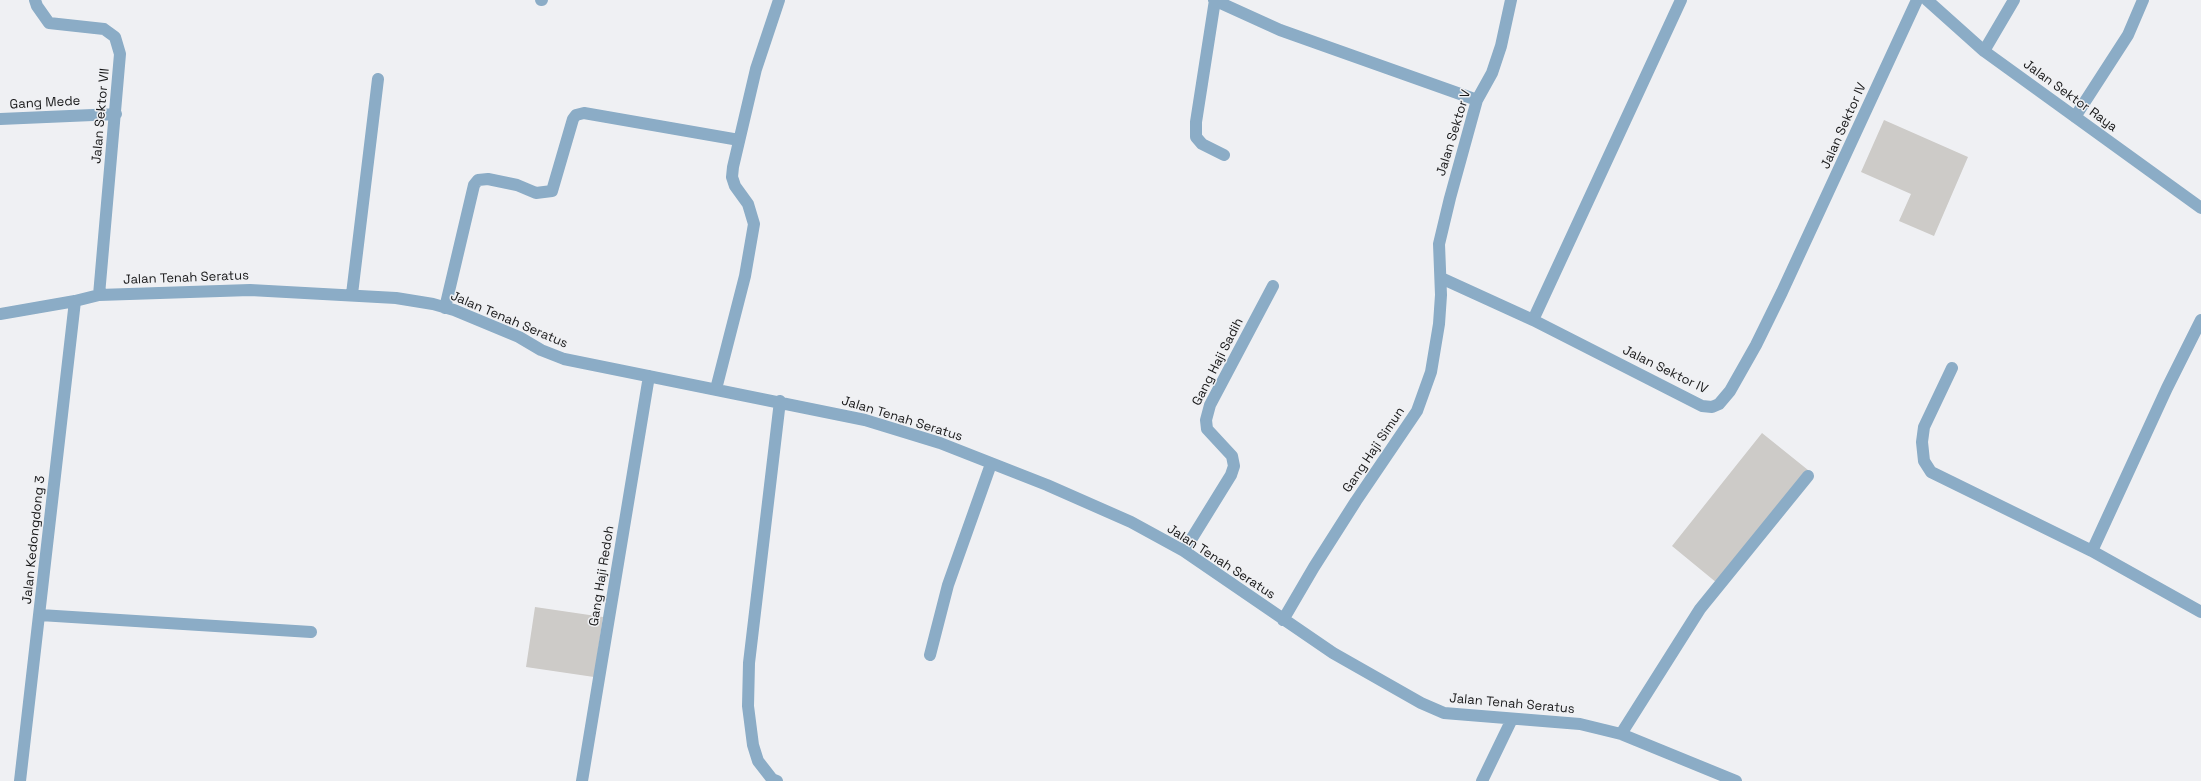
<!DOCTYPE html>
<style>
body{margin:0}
canvas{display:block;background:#eff0f3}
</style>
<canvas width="2201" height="781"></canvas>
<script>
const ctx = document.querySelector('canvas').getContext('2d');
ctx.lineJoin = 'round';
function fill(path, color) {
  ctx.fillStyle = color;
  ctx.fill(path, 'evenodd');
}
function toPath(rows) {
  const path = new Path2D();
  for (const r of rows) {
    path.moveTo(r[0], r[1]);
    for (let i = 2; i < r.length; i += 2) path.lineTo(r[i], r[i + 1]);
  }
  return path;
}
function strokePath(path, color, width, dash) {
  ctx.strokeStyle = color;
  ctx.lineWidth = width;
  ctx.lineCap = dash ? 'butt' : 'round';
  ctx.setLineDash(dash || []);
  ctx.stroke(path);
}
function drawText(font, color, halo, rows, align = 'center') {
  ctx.font = font + ' "Space Grotesk",sans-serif';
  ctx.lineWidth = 3;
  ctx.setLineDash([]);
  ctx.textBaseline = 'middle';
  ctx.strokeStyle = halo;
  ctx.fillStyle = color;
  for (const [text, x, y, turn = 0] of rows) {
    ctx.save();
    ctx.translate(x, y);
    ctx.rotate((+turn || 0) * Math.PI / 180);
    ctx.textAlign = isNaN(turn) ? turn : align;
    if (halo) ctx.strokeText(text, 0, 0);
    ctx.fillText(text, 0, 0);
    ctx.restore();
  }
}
const building = toPath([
 [1884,120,1968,157,1934,236,1899,221,1911,194,1861,172],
 [1762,433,1808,470,1717,583,1672,546],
 [535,607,603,617,594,677,526,667]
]);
const minor = toPath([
 [35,0,37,6,49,23,104,29,115,37,120,54,99,295],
 [541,0,542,0],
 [1214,0,1280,30,1477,100],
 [1215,0,1196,122,1196,137,1202,144,1224,155],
 [1927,0,1984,51,2201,208],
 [1984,51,2014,0],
 [2075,117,2128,35,2143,0],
 [0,119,116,114],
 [1441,278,1533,320,1702,406,1712,407,1719,404,1730,391,1756,345,1782,292,1917,0],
 [352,294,378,79],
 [445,308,474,185,478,180,488,179,517,185,536,193,552,191,573,119,576,115,584,113,739,140],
 [0,314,75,301,99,295,250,290,396,298,433,304,454,310,519,337,541,350,564,359,865,420,940,443,1047,485,1131,522,1184,551,1333,653,1421,703,1444,713,1580,724,1621,734,1736,781],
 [1533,320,1681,0],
 [1952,368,1924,427,1922,442,1924,461,1931,472,2092,551,2201,612],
 [716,389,745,276,754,224,748,204,735,186,732,177,733,167,756,69,779,0],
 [1184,551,1231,475,1234,466,1232,456,1207,429,1206,420,1210,405,1273,286],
 [2092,551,2167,388,2201,320],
 [40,615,311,632],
 [1283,620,1314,567,1356,501,1417,411,1431,372,1439,324,1441,295,1439,244,1450,198,1477,100,1492,73,1501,46,1511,0],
 [930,655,948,585,991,464],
 [1621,734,1700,609,1808,476],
 [20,781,75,301],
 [582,781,649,376],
 [777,781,772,779,758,761,753,745,748,706,749,663,780,401],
 [1482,781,1512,719]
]);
const streetNames = [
 ["Jalan Sektor Raya",2070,96,36],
 ["Gang Mede",45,103,-3],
 ["Jalan Sektor VII",101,116,-85],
 ["Jalan Sektor IV",1844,126,-66],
 ["Jalan Sektor V",1454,133,-73],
 ["Jalan Tenah Seratus",186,278,-2],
 ["Jalan Tenah Seratus",509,320,23],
 ["Gang Haji Sadih",1218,362,-63],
 ["Jalan Sektor IV",1665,370,26],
 ["Jalan Tenah Seratus",902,419,17],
 ["Gang Haji Simun",1374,450,-56],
 ["Jalan Kedongdong 3",34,540,-84],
 ["Jalan Tenah Seratus",1221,562,33],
 ["Gang Haji Redoh",602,576,-81],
 ["Jalan Tenah Seratus",1512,704,5]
];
fill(building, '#cdcbc8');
strokePath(minor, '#8bacc6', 12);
drawText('13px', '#181819', '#eff0f3', streetNames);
</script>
